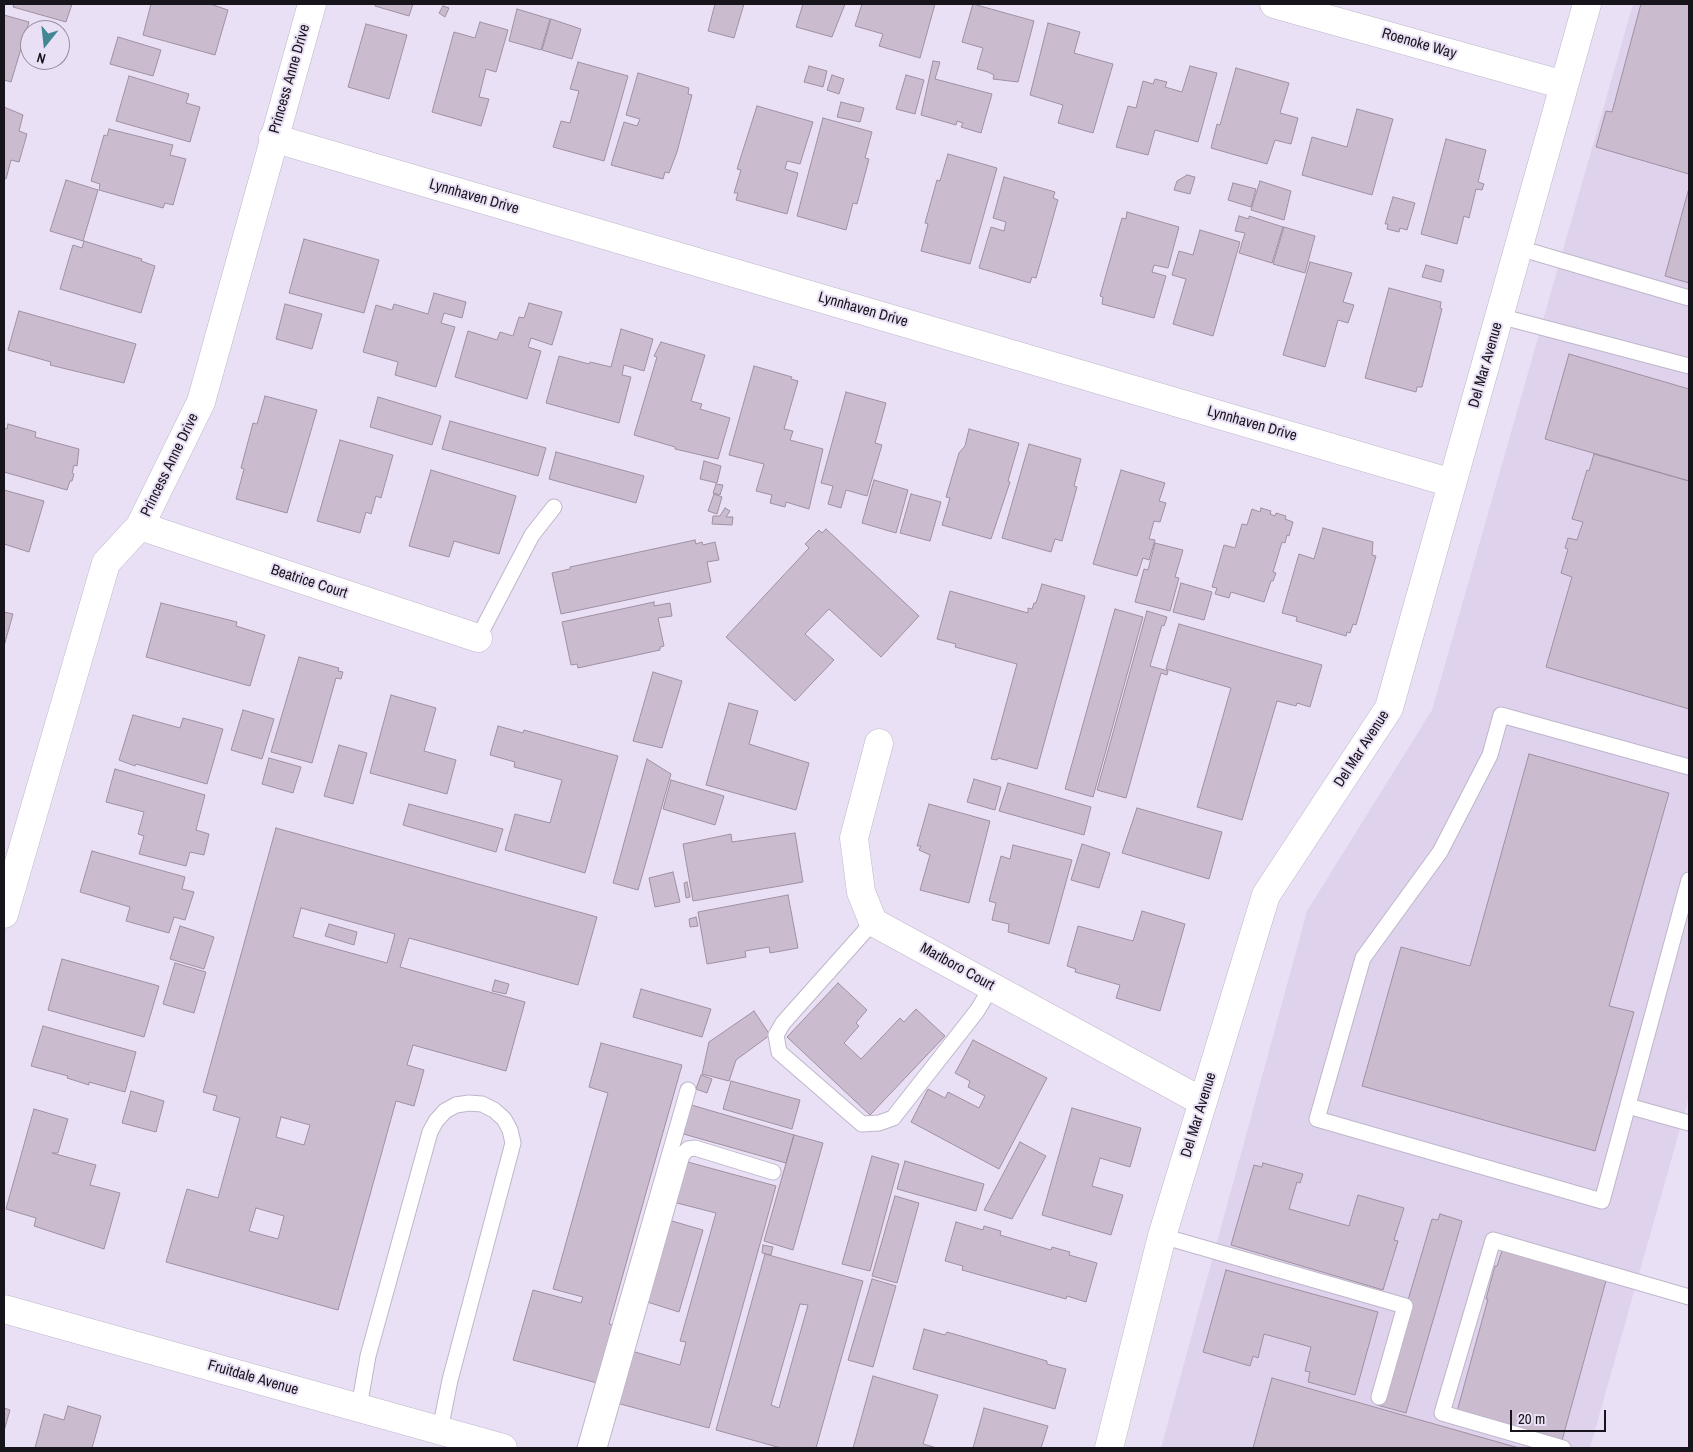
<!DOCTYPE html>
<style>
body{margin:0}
#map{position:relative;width:1693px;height:1452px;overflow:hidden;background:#eae0f5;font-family:"Archivo Narrow",sans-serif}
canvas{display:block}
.frame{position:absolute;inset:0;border:5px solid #18141b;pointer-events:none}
.north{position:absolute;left:20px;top:20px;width:50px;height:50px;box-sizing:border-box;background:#eae0f5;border:1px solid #968e9e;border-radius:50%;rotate:196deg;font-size:14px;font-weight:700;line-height:20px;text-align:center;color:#18141b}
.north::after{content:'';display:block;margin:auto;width:18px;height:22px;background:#438794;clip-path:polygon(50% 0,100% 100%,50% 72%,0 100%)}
.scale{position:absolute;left:1510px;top:1410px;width:96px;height:22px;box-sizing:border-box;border:2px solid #18141b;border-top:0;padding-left:6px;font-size:15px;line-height:18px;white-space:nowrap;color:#18141b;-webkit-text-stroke:4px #eae0f5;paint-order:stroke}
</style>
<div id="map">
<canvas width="1693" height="1452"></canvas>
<div class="frame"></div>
<div class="north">N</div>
<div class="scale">20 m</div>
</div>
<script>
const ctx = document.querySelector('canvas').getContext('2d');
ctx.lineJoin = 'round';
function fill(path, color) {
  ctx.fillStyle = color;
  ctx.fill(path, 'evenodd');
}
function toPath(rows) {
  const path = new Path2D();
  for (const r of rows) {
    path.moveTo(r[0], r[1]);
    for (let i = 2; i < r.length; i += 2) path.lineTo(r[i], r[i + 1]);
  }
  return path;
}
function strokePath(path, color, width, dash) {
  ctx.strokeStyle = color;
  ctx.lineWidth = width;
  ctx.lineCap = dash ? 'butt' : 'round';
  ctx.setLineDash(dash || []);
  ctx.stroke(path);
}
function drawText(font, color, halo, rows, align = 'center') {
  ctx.font = font + ' "Archivo Narrow",sans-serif';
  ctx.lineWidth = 4;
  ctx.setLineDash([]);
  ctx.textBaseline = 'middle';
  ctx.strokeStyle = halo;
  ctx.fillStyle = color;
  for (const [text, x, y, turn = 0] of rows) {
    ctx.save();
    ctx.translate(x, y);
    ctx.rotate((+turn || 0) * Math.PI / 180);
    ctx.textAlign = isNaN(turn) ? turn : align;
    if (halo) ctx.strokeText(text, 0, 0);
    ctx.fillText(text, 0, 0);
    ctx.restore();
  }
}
const built = toPath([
 [1633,4,1689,4,1689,1097,1590,1448,1161,1448,1307,911,1432,710]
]);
const building = toPath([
 [14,4,72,4,66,22,13,7,14,4],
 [151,4,210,4,228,10,215,55,143,35,151,4],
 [376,4,413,4,409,16,375,6,376,4],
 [713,4,744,4,734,38,708,31,715,4,713,4],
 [803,4,845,4,832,37,796,27,803,4],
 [862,4,935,4,920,58,879,46,883,34,855,26,862,4],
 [973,4,1034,21,1018,82,993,79,994,75,988,72,977,69,983,48,962,42,973,4],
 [1641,4,1689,4,1689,174,1596,147,1606,111,1612,112,1641,4],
 [443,6,449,8,445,17,439,13,443,6],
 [517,9,550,19,541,50,509,41,517,9],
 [4,15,29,22,11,82,4,80,4,15],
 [551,19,581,29,572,59,542,50,551,19],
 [480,22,508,30,496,72,486,69,479,97,489,99,481,126,432,112,454,32,475,38,480,22],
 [1048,23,1080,32,1074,53,1113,64,1093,133,1058,123,1063,105,1030,95,1048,23],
 [366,24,407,35,389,99,348,87,366,24],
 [118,37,161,50,153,76,110,64,118,37],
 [933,61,940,62,935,79,992,94,981,133,961,127,963,123,957,121,956,125,921,115,933,61],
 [578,62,628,76,604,161,553,147,561,121,570,123,579,91,570,89,578,62],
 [809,66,827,71,823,87,804,82,809,66],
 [1190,66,1217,73,1198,142,1155,130,1148,155,1116,147,1128,106,1136,108,1143,81,1153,84,1155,79,1167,82,1165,87,1182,92,1190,66],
 [1236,68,1289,83,1280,113,1298,118,1291,144,1275,140,1267,164,1211,148,1217,124,1220,125,1236,68],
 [638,73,689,88,688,94,692,95,677,152,669,173,665,172,663,179,611,165,624,122,637,126,640,119,626,115,638,73],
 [832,75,844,79,839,94,827,90,832,75],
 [906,75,924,80,915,114,896,109,906,75],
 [129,76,189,94,186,103,200,107,190,142,116,121,129,76],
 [841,102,864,108,860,122,837,117,841,102],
 [757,106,813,122,800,164,787,161,785,169,798,173,787,214,736,200,738,193,734,193,741,170,737,169,757,106],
 [4,107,23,115,19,131,27,134,19,162,11,160,6,179,4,178,4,107],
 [1357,109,1393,119,1372,195,1302,175,1312,137,1347,147,1357,109],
 [823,118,872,132,865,158,869,159,857,204,853,203,846,230,797,216,823,118],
 [109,129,173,145,170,155,186,159,173,205,165,203,163,208,99,190,100,184,91,181,104,135,107,136,109,129],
 [1446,139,1486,150,1478,182,1484,184,1482,190,1476,189,1469,218,1464,216,1457,244,1421,234,1446,139],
 [948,154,997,168,970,264,921,251,928,224,925,223,937,180,940,181,948,154],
 [1187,175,1195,177,1190,194,1174,190,1177,181,1187,175],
 [1004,177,1055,192,1053,198,1058,200,1036,278,1032,277,1030,283,979,268,991,227,1004,231,1006,222,993,218,1004,177],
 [66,180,98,190,83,241,50,231,66,180],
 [1260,181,1291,191,1284,220,1251,210,1260,181],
 [1233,183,1256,189,1251,207,1228,200,1233,183],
 [1689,188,1689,283,1665,276,1689,188],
 [1393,197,1415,203,1407,230,1400,228,1399,232,1387,229,1388,224,1385,224,1393,197],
 [1127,212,1179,227,1168,268,1154,265,1152,272,1166,276,1154,318,1102,304,1103,297,1100,296,1122,218,1126,219,1127,212],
 [1239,216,1249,219,1249,216,1283,227,1272,263,1239,253,1245,233,1235,231,1239,216],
 [1284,227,1315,236,1305,273,1273,264,1284,227],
 [1200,230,1240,242,1213,336,1173,324,1186,279,1172,275,1179,251,1193,255,1200,230],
 [304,239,379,260,364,313,289,293,304,239],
 [84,241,142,259,141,261,155,266,141,313,60,289,73,245,82,248,84,241],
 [1310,262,1352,273,1343,302,1354,305,1348,323,1338,320,1325,367,1283,355,1310,262],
 [1426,265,1444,270,1441,282,1422,277,1426,265],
 [1389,288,1441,302,1440,308,1442,309,1422,387,1417,387,1416,392,1365,378,1389,288],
 [434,293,466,302,462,318,444,313,441,323,455,327,436,387,395,375,398,362,363,352,376,305,392,310,394,304,428,314,434,293],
 [529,303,562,312,552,345,531,338,528,347,541,351,527,399,455,377,468,331,497,340,500,332,513,336,519,317,524,318,529,303],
 [285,304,322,314,312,349,276,339,285,304],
 [19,311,136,344,124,383,50,365,51,362,8,350,19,311],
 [621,329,653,339,644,371,624,365,622,375,631,377,619,423,546,403,559,356,589,364,590,362,611,367,621,329],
 [661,342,705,355,691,401,702,404,700,409,730,418,718,459,675,449,675,447,634,435,657,357,654,356,661,342],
 [1569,354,1689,389,1689,481,1545,439,1569,354],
 [754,366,792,377,791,379,798,381,784,429,793,431,790,440,823,449,809,509,786,502,785,507,770,503,772,495,756,491,764,464,729,455,754,366],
 [846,392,886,403,875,443,882,445,867,496,846,490,841,508,828,504,833,486,821,483,846,392],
 [265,396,317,410,287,513,236,499,244,469,241,468,253,423,257,424,265,396],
 [378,397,441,416,432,445,370,427,378,397],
 [450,421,546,448,538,476,442,449,450,421],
 [8,424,36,432,35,437,79,449,77,466,74,465,72,473,74,474,72,481,70,481,67,490,4,472,4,428,7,429,8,424],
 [969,429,1019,443,1008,481,1010,482,991,539,942,525,950,498,946,497,959,453,965,446,969,429],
 [340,440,393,455,381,498,376,496,371,514,366,512,360,533,317,521,340,440],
 [1029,444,1081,459,1074,486,1077,487,1062,541,1055,539,1051,552,1002,538,1029,444],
 [556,452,644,476,636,503,549,479,556,452],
 [1594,454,1689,481,1689,709,1546,667,1572,577,1561,573,1568,549,1565,548,1568,538,1577,540,1583,522,1572,519,1587,470,1589,471,1594,454],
 [704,461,721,466,717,483,700,479,704,461],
 [431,470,516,496,499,554,454,541,449,557,409,546,431,470],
 [1121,470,1165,483,1159,501,1166,503,1160,522,1154,521,1149,539,1155,540,1149,560,1143,558,1137,576,1093,564,1121,470],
 [874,480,908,490,896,533,862,523,874,480],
 [716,484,723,485,720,495,713,493,716,484],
 [4,490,44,501,29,552,4,544,4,490],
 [714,494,722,497,717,514,708,511,714,494],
 [911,494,941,502,930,541,900,533,911,494],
 [725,508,730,511,726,517,733,517,732,525,712,524,713,516,720,516,725,508],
 [1261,508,1271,511,1270,514,1275,516,1276,513,1286,516,1285,519,1293,522,1289,536,1287,535,1285,543,1282,542,1273,572,1276,573,1273,581,1271,581,1264,602,1231,592,1229,598,1215,594,1217,588,1212,587,1224,545,1235,548,1242,524,1247,525,1252,509,1260,512,1261,508],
 [1323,528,1373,542,1372,555,1376,556,1356,625,1353,624,1350,633,1347,632,1346,636,1296,621,1297,617,1282,613,1299,554,1314,559,1323,528],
 [826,529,919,616,881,657,829,609,805,634,834,660,795,701,726,637,809,548,805,544,819,530,822,533,826,529],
 [695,540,696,544,702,542,703,545,715,542,719,560,707,562,711,582,561,614,552,573,570,569,570,567,695,540],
 [1155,543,1183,550,1175,577,1179,578,1170,611,1135,602,1144,569,1148,570,1155,543],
 [1181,583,1212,592,1204,620,1173,612,1181,583],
 [1042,584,1085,596,1037,769,998,758,997,760,991,759,1017,664,955,647,956,644,937,639,950,591,1028,613,1028,608,1032,609,1034,603,1036,603,1042,584],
 [654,602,654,606,670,603,672,616,658,618,664,646,660,647,660,650,578,668,577,664,571,665,562,622,654,602],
 [161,603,237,622,236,626,265,635,250,686,146,657,161,603],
 [1115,609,1143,617,1093,797,1065,789,1115,609],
 [1147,611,1167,617,1164,626,1162,625,1150,666,1168,671,1167,675,1161,673,1126,798,1097,790,1147,611],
 [4,612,13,614,4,646,4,612],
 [1179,624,1322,665,1310,707,1297,703,1296,706,1277,701,1242,820,1197,807,1231,688,1166,669,1179,624],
 [299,657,339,668,338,671,343,672,341,679,336,678,312,763,271,752,299,657],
 [653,672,682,681,662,748,633,741,653,672],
 [391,695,436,708,424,751,456,760,447,794,370,773,391,695],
 [729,703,758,711,749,744,809,763,796,810,706,785,729,703],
 [243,710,274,719,262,759,231,750,243,710],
 [133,715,180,728,183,718,223,729,207,784,136,764,135,766,119,760,133,715],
 [498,726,523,733,524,730,618,756,585,873,505,850,515,814,550,823,562,780,514,767,515,762,490,755,498,726],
 [339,745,367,753,353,804,324,796,339,745],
 [1529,754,1669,793,1609,1006,1634,1012,1595,1151,1362,1086,1401,947,1470,966,1529,754],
 [269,758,301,767,293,793,262,784,269,758],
 [647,759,671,774,638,890,613,883,647,759],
 [115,769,205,795,196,830,209,834,204,855,190,852,186,866,139,854,144,836,138,834,144,812,106,802,115,769],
 [974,779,1001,787,995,810,967,802,974,779],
 [671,780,724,796,715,825,663,809,671,780],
 [1008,783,1091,807,1084,835,999,811,1008,783],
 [409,804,503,829,496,852,403,825,409,804],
 [929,804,990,821,969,903,920,890,930,855,919,850,921,846,917,846,929,804],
 [1137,808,1222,832,1209,879,1122,853,1137,808],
 [276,828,597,917,578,985,409,938,400,967,525,1002,506,1071,413,1045,407,1065,424,1070,414,1106,396,1101,338,1310,166,1262,187,1189,218,1198,240,1118,213,1110,217,1096,203,1092,276,828],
 [301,908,395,934,387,963,293,937,301,908],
 [281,1117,310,1125,304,1145,276,1137,281,1117],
 [256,1208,284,1216,278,1239,249,1231,256,1208],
 [795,833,803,882,693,901,683,844,731,834,732,842,795,833],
 [1082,844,1110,853,1099,888,1071,880,1082,844],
 [1013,845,1072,860,1049,944,1008,932,1009,924,992,920,996,903,989,901,1001,856,1010,859,1013,845],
 [92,851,185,877,182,889,194,892,185,920,174,917,169,933,126,921,130,907,80,892,92,851],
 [673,872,680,902,655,907,649,878,673,872],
 [687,882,690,897,686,898,684,883,687,882],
 [788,895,798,948,770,953,769,947,745,951,746,957,707,964,698,912,788,895],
 [1142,911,1185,924,1160,1011,1116,998,1120,985,1075,972,1076,969,1067,966,1078,926,1133,941,1142,911],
 [696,917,698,926,690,927,689,919,696,917],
 [329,924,357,932,354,945,325,936,329,924],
 [180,926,214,937,204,969,170,959,180,926],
 [62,959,159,986,144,1037,48,1010,62,959],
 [175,963,206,972,194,1013,163,1004,175,963],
 [495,980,509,984,506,994,492,991,495,980],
 [838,983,867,1010,856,1023,859,1026,844,1043,861,1059,900,1018,904,1022,916,1009,945,1036,870,1115,787,1037,838,983],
 [641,989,711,1009,702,1037,633,1017,641,989],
 [754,1011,770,1035,736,1060,729,1081,702,1074,709,1042,754,1011],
 [43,1026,136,1052,125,1092,89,1082,89,1085,67,1078,68,1076,31,1066,43,1026],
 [973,1040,1047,1078,999,1169,911,1122,928,1089,945,1098,948,1092,979,1108,985,1096,968,1087,970,1081,955,1073,973,1040],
 [601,1043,682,1065,609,1324,613,1325,597,1383,513,1360,533,1290,581,1303,583,1297,553,1289,608,1093,589,1087,601,1043],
 [701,1075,712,1079,707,1093,696,1089,701,1075],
 [731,1081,800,1100,792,1129,723,1109,731,1081],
 [131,1091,164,1101,156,1132,122,1123,131,1091],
 [688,1104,794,1135,786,1163,680,1133,688,1104],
 [1072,1108,1141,1128,1130,1167,1100,1158,1092,1186,1123,1195,1111,1235,1042,1215,1072,1108],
 [34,1109,68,1119,58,1153,52,1153,96,1165,90,1185,120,1193,104,1249,34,1226,36,1218,6,1209,34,1109],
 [794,1135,823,1143,793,1250,764,1241,794,1135],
 [1020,1142,1046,1156,1012,1219,984,1210,1020,1142],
 [872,1156,899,1164,870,1271,842,1264,872,1156],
 [684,1161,776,1186,709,1428,613,1402,628,1350,680,1365,686,1342,680,1341,716,1213,673,1202,684,1161],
 [905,1161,984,1184,976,1211,897,1189,905,1161],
 [1263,1163,1303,1174,1300,1183,1297,1182,1289,1209,1349,1226,1358,1195,1404,1208,1394,1240,1398,1241,1383,1290,1231,1245,1254,1165,1262,1167,1263,1163],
 [895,1196,919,1203,897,1283,872,1276,895,1196],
 [1440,1214,1462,1221,1406,1413,1377,1405,1432,1219,1438,1220,1440,1214],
 [665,1219,703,1230,679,1312,641,1300,665,1219],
 [956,1222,983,1230,984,1226,1001,1231,1000,1235,1051,1250,1052,1247,1070,1252,1069,1255,1097,1263,1086,1302,1067,1296,1066,1299,962,1270,963,1266,945,1261,956,1222],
 [763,1245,773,1247,771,1255,762,1253,763,1245],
 [1503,1248,1607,1277,1561,1444,1456,1415,1488,1299,1486,1299,1495,1266,1497,1266,1503,1248],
 [765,1254,863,1281,816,1448,781,1448,716,1430,765,1254],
 [800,1304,808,1305,779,1408,771,1405,800,1304],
 [1226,1270,1378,1312,1355,1395,1308,1382,1310,1372,1305,1371,1311,1347,1264,1334,1258,1358,1253,1356,1250,1366,1203,1352,1226,1270],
 [872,1279,896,1286,873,1367,848,1360,872,1279],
 [924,1329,945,1335,947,1332,1047,1361,1047,1364,1066,1369,1055,1409,913,1369,924,1329],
 [873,1376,938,1395,923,1444,937,1448,853,1448,873,1376],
 [1272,1378,1519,1448,1253,1448,1272,1378],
 [68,1406,101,1416,92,1448,35,1448,44,1414,64,1420,68,1406],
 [4,1408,10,1410,4,1431,4,1408],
 [984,1408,1048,1426,1041,1448,973,1448,984,1408]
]);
const lane = toPath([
 [1519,248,1689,298],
 [1499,316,1689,366],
 [478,638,532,535,554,507],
 [1689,767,1501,715,1490,755,1440,852,1363,958,1317,1119,1602,1201,1689,880],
 [873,922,783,1023,776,1035,779,1052,862,1124,879,1123,893,1118,977,1011,992,986],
 [1628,1106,1689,1123],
 [1162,1236,1405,1306,1379,1397],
 [359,1407,368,1356,430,1132,436,1121,445,1111,456,1105,469,1103,482,1104,494,1110,504,1119,510,1130,513,1143,450,1380,440,1430],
 [585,1448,688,1090],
 [599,1448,682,1155,688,1149,695,1148,773,1172],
 [1563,1448,1442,1413,1493,1240,1689,1297]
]);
const street = toPath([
 [1274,4,1564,85],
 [273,138,1452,483],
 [140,526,478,638],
 [879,743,854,838,861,892,873,922,1203,1102],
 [4,914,106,563,140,526,201,402,312,4],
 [1109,1448,1162,1236,1266,895,1389,708,1587,4]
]);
const secondary = toPath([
 [4,1309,503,1448]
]);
const streetNames = [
 ["Roenoke Way",1419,44,16],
 ["Princess Anne Drive",290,79,-74],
 ["Lynnhaven Drive",474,197,16],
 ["Lynnhaven Drive",863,310,16],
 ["Del Mar Avenue",1486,365,-74],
 ["Lynnhaven Drive",1252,424,16],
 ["Princess Anne Drive",170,465,-64],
 ["Beatrice Court",309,582,18],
 ["Del Mar Avenue",1362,749,-57],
 ["Marlboro Court",957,967,29],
 ["Del Mar Avenue",1199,1115,-73],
 ["Fruitdale Avenue",253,1378,16]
];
fill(built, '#dfd2ed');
fill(building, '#cabcce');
strokePath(building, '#9f90a2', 1);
strokePath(lane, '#bfb6ca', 17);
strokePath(street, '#bfb6ca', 29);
strokePath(secondary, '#bfb6ca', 29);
strokePath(lane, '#fff', 15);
strokePath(street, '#fff', 28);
strokePath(secondary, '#fff', 28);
drawText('15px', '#18141b', '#eae0f5', streetNames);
</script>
